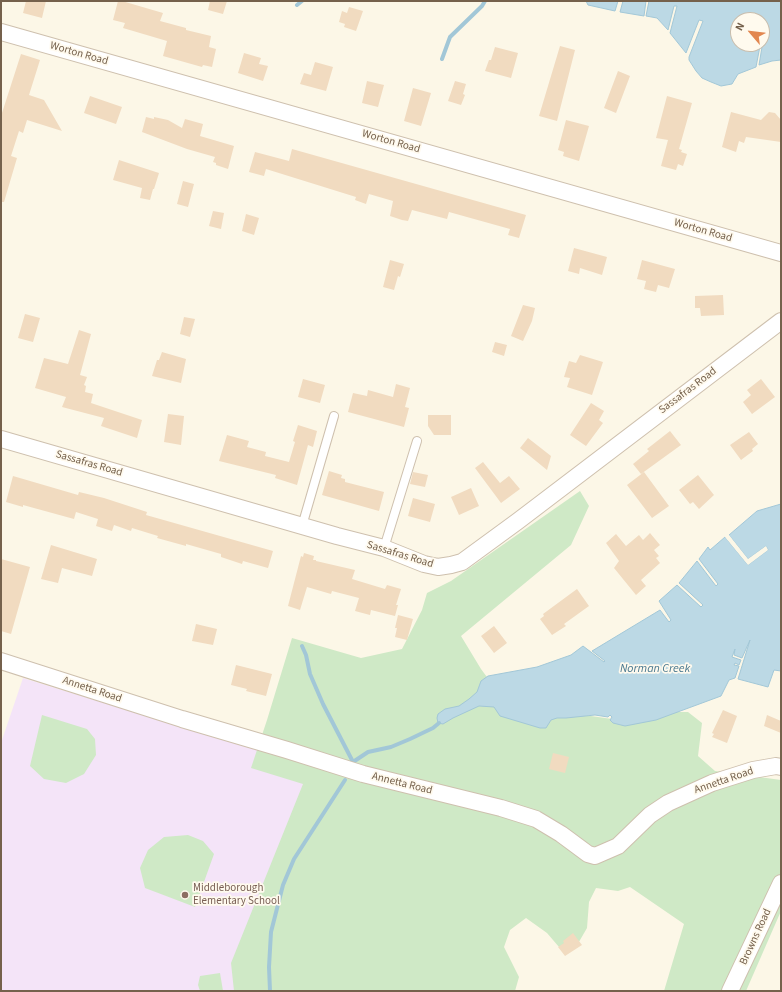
<!DOCTYPE html>
<style>
body{margin:0}
#map{position:relative;width:782px;height:992px;overflow:hidden;background:#fcf7e7;font-family:"Source Sans 3",sans-serif}
canvas{display:block}
.frame{position:absolute;inset:0;border:2px solid #75614c;pointer-events:none}
.north{position:absolute;left:730px;top:12px;width:40px;height:40px;box-sizing:border-box;background:#fffaee;border:1px solid #c8bdad;border-radius:50%;rotate:298deg;font-size:11px;font-weight:700;line-height:16px;text-align:center;color:#75614c}
.north::after{content:'';display:block;margin:auto;width:14px;height:18px;background:#e28750;clip-path:polygon(50% 0,100% 100%,50% 72%,0 100%)}
</style>
<div id="map">
<canvas width="782" height="992"></canvas>
<div class="frame"></div>
<div class="north">N</div>
</div>
<script>
const ctx = document.querySelector('canvas').getContext('2d');
ctx.lineJoin = 'round';
function fill(path, color) {
  ctx.fillStyle = color;
  ctx.fill(path, 'evenodd');
}
function toPath(rows) {
  const path = new Path2D();
  for (const r of rows) {
    path.moveTo(r[0], r[1]);
    for (let i = 2; i < r.length; i += 2) path.lineTo(r[i], r[i + 1]);
  }
  return path;
}
function strokePath(path, color, width, dash) {
  ctx.strokeStyle = color;
  ctx.lineWidth = width;
  ctx.lineCap = dash ? 'butt' : 'round';
  ctx.setLineDash(dash || []);
  ctx.stroke(path);
}
function drawText(font, color, halo, rows, align = 'center') {
  ctx.font = font + ' "Source Sans 3",sans-serif';
  ctx.lineWidth = 3.5;
  ctx.setLineDash([]);
  ctx.textBaseline = 'middle';
  ctx.strokeStyle = halo;
  ctx.fillStyle = color;
  for (const [text, x, y, turn = 0] of rows) {
    ctx.save();
    ctx.translate(x, y);
    ctx.rotate((+turn || 0) * Math.PI / 180);
    ctx.textAlign = isNaN(turn) ? turn : align;
    if (halo) ctx.strokeText(text, 0, 0);
    ctx.fillText(text, 0, 0);
    ctx.restore();
  }
}
const education = toPath([
 [23,678,338,775,338,991,1,991,1,743]
]);
const green = toPath([
 [580,491,589,506,571,545,461,636,481,669,507,704,626,721,658,712,688,712,702,723,698,756,715,771,781,780,781,911,746,991,664,991,684,924,630,887,618,891,596,888,589,902,587,928,576,947,559,947,547,933,526,918,510,930,504,947,519,977,515,991,234,991,231,963,303,784,251,768,267,720,292,638,361,658,402,649,422,610,427,593,451,581],
 [42,715,87,729,95,739,96,755,84,774,66,783,44,779,30,766],
 [188,835,203,841,214,854,195,907,145,888,140,868,148,850,164,837],
 [220,973,223,991,200,991,198,985,200,976]
]);
const water = toPath([
 [586,1,618,1,615,11,588,5,586,1],
 [623,1,646,1,644,16,620,12,623,1],
 [649,1,781,1,781,60,772,61,759,65,762,47,766,42,762,41,762,20,738,20,738,44,758,44,760,46,756,67,738,74,732,84,721,86,711,82,702,78,696,71,689,60,689,57,703,21,699,20,686,53,670,33,677,6,674,6,668,30,657,18,646,16,649,1],
 [781,504,781,671,774,670,768,687,738,679,750,640,742,658,734,655,735,649,732,657,741,660,739,665,735,663,734,665,739,666,735,678,729,680,721,696,656,720,625,726,613,723,610,720,612,717,610,715,608,717,595,715,566,718,557,718,551,720,546,728,540,728,500,716,494,707,479,706,453,718,443,724,438,723,437,718,438,714,445,709,459,706,469,699,477,692,481,681,488,676,537,667,571,655,583,646,604,662,605,661,592,651,660,610,669,622,671,620,659,601,677,585,701,607,703,605,679,583,697,561,716,586,718,584,699,559,708,547,710,550,725,537,748,565,768,550,766,546,748,559,729,535,757,511,781,504]
]);
const pier = toPath([
 [729,535,748,559,766,546,768,550,748,565,725,537,727,536,748,562,765,549,748,561,727,536]
]);
const stream = toPath([
 [297,5,302,1],
 [442,59,450,37,482,6,485,1],
 [302,646,306,655,310,674,323,704,353,762,368,752,391,747,410,739,433,728,439,723],
 [270,991,269,967,271,932,283,885,294,859,345,780]
]);
const building = toPath([
 [26,1,46,1,42,18,23,13],
 [118,1,122,1,163,13,160,21,186,28,186,30,211,36,209,47,216,49,212,67,203,65,202,67,163,56,167,41,123,28,125,23,113,20],
 [210,1,227,1,223,14,208,10],
 [349,7,363,11,356,31,344,27,345,24,339,22,342,11,347,13],
 [560,46,575,50,557,121,539,116],
 [495,47,518,53,511,78,485,71,489,60,491,60],
 [244,53,261,58,259,64,268,66,263,81,238,73],
 [21,54,40,60,29,95,44,100,62,131,27,120,23,133,19,131,11,156,17,158,4,202,1,202,1,116],
 [315,62,333,67,326,91,300,84,304,73,311,75],
 [618,71,630,76,616,113,604,108],
 [367,81,384,85,378,107,362,103],
 [455,81,466,84,463,94,465,95,461,105,448,101],
 [413,88,431,93,421,126,404,121],
 [90,96,122,107,116,124,84,113],
 [667,96,692,103,679,149,682,150,681,152,687,154,683,166,678,164,676,170,661,166,668,140,656,138],
 [731,112,761,120,769,112,775,113,781,120,781,142,746,137,744,143,739,141,736,152,722,147],
 [146,117,154,119,154,117,168,120,182,128,185,119,203,124,200,136,234,146,228,169,216,165,216,163,213,162,215,157,187,149,142,132],
 [566,120,589,126,579,161,563,156,564,152,558,150],
 [292,149,526,215,519,238,508,235,510,229,449,212,447,219,412,210,408,221,402,220,390,216,393,201,369,194,366,204,355,200,356,197,266,169,264,176,249,172,255,152,289,161],
 [119,160,159,173,154,189,153,189,150,200,140,198,142,188,113,180],
 [183,181,194,184,188,207,177,204],
 [213,211,224,213,221,229,209,226],
 [246,214,259,218,254,235,242,231],
 [574,248,607,257,602,275,580,268,579,274,568,271],
 [390,260,404,264,400,277,398,276,394,290,383,287],
 [642,260,675,269,669,288,658,285,656,292,644,289,646,281,637,279],
 [723,295,724,315,701,316,700,308,695,308,695,296],
 [523,305,535,308,532,321,523,341,511,336],
 [25,314,40,318,33,342,18,338],
 [184,317,195,319,190,337,180,334],
 [79,330,91,334,80,375,87,377,84,385,86,386,85,392,93,394,91,403,142,420,137,438,101,426,104,418,62,407,66,397,35,388,44,358,68,364],
 [495,342,507,345,504,356,492,352],
 [162,352,186,359,181,383,152,376,157,360,159,360],
 [580,355,603,362,592,395,567,387,570,378,564,377,569,361,576,363],
 [303,379,325,385,320,403,298,397],
 [761,379,775,397,752,414,743,402,751,395,747,390],
 [396,384,410,388,405,407,409,408,404,427,348,412,353,393,367,396,368,390,393,397],
 [591,403,604,411,599,420,603,423,586,446,570,435],
 [168,414,184,416,181,445,164,442],
 [428,415,451,415,451,435,434,435,428,426],
 [298,425,317,431,313,447,308,445,297,485,275,478,276,475,219,461,227,435,249,441,247,447,266,452,265,456,289,462,295,442,293,441],
 [670,431,681,445,641,474,633,464,649,451,647,449],
 [749,432,758,444,752,449,753,451,741,460,730,445],
 [528,438,551,456,547,470,520,448],
 [483,462,500,483,509,476,520,489,501,503,475,468],
 [329,471,342,475,341,478,345,479,345,482,384,492,379,511,322,495],
 [413,472,428,475,425,487,410,484],
 [644,472,669,506,652,518,627,485],
 [698,475,714,495,699,509,693,502,690,504,679,490],
 [13,476,78,495,79,492,104,498,147,512,146,515,273,551,268,568,243,561,242,564,221,557,221,554,186,544,186,546,157,538,158,536,132,528,131,531,114,525,112,531,96,526,98,519,76,512,74,519,23,505,23,507,6,502],
 [471,488,479,506,459,515,451,497],
 [413,498,435,504,430,522,408,516],
 [650,533,660,545,654,550,659,556,656,558,660,563,641,580,646,586,636,595,614,568,619,561,606,543,616,534,626,546,639,535,643,540],
 [51,545,97,559,92,576,62,568,58,583,41,579],
 [304,553,314,556,313,560,316,560,316,561,355,570,352,579,385,589,387,585,401,589,396,605,398,605,395,616,371,610,370,615,355,611,359,598,332,591,331,594,307,587,300,610,288,606,301,556,303,557],
 [1,559,30,567,11,634,1,631],
 [577,589,589,606,564,624,566,626,552,635,540,619,544,616,543,614],
 [398,615,413,619,407,640,395,637,397,628,395,628],
 [196,624,217,629,213,645,192,641],
 [494,626,507,643,494,653,481,636],
 [236,665,272,674,266,696,246,691,247,689,231,685],
 [723,710,737,716,727,743,712,737,714,734,712,733],
 [767,715,781,721,781,733,764,726],
 [553,753,569,757,565,773,549,769],
 [573,933,582,945,565,956,558,947,564,943,563,941]
]);
const service = toPath([
 [302,526,334,416],
 [384,548,417,441]
]);
const minor = toPath([
 [1,32,781,253],
 [1,439,337,536,384,548,424,564,438,567,451,565,462,562,518,521,781,321],
 [1,661,182,719,287,750,363,774,501,808,536,819,561,834,588,854,595,856,618,846,650,815,668,803,712,783,753,770,776,766,781,767],
 [730,991,781,883]
]);
const markers = [
 [185,895,4,"#8d6e63"]
];
const streetNames = [
 ["Worton Road",79,54,16],
 ["Worton Road",391,142,16],
 ["Worton Road",703,231,16],
 ["Sassafras Road",688,391,-37],
 ["Sassafras Road",89,464,16],
 ["Sassafras Road",400,555,17],
 ["Annetta Road",92,690,18],
 ["Annetta Road",724,781,-19],
 ["Annetta Road",402,784,14],
 ["Browns Road",756,937,-65]
];
const educationNames = [
 ["Middleborough",193,889],
 ["Elementary School",193,902]
];
const waterNames = [
 ["Norman Creek",655,669]
];
fill(education, '#f4e4f8');
fill(green, '#cfe9c6');
fill(water, '#bcd9e5');
strokePath(water, '#a2c7d7', 1);
fill(pier, '#fcf7e7');
strokePath(stream, '#a2c7d7', 4);
fill(building, '#f1dbc0');
strokePath(service, '#cec0ae', 10);
strokePath(minor, '#cec0ae', 18);
strokePath(service, '#fff', 8);
strokePath(minor, '#fff', 16);
for (const [x, y, r, color] of markers) {
  const dot = new Path2D();
  dot.arc(x, y, r, 0, 2 * Math.PI);
  ctx.fillStyle = color;
  ctx.fill(dot);
  strokePath(dot, '#fffaee', 1.5);
}
drawText('11px', '#75614c', '#fffaee', streetNames);
drawText('11px', '#785e54', '#fffaee', educationNames, 'left');
drawText('italic 12px', '#49788f', '#fffaee', waterNames);
</script>
